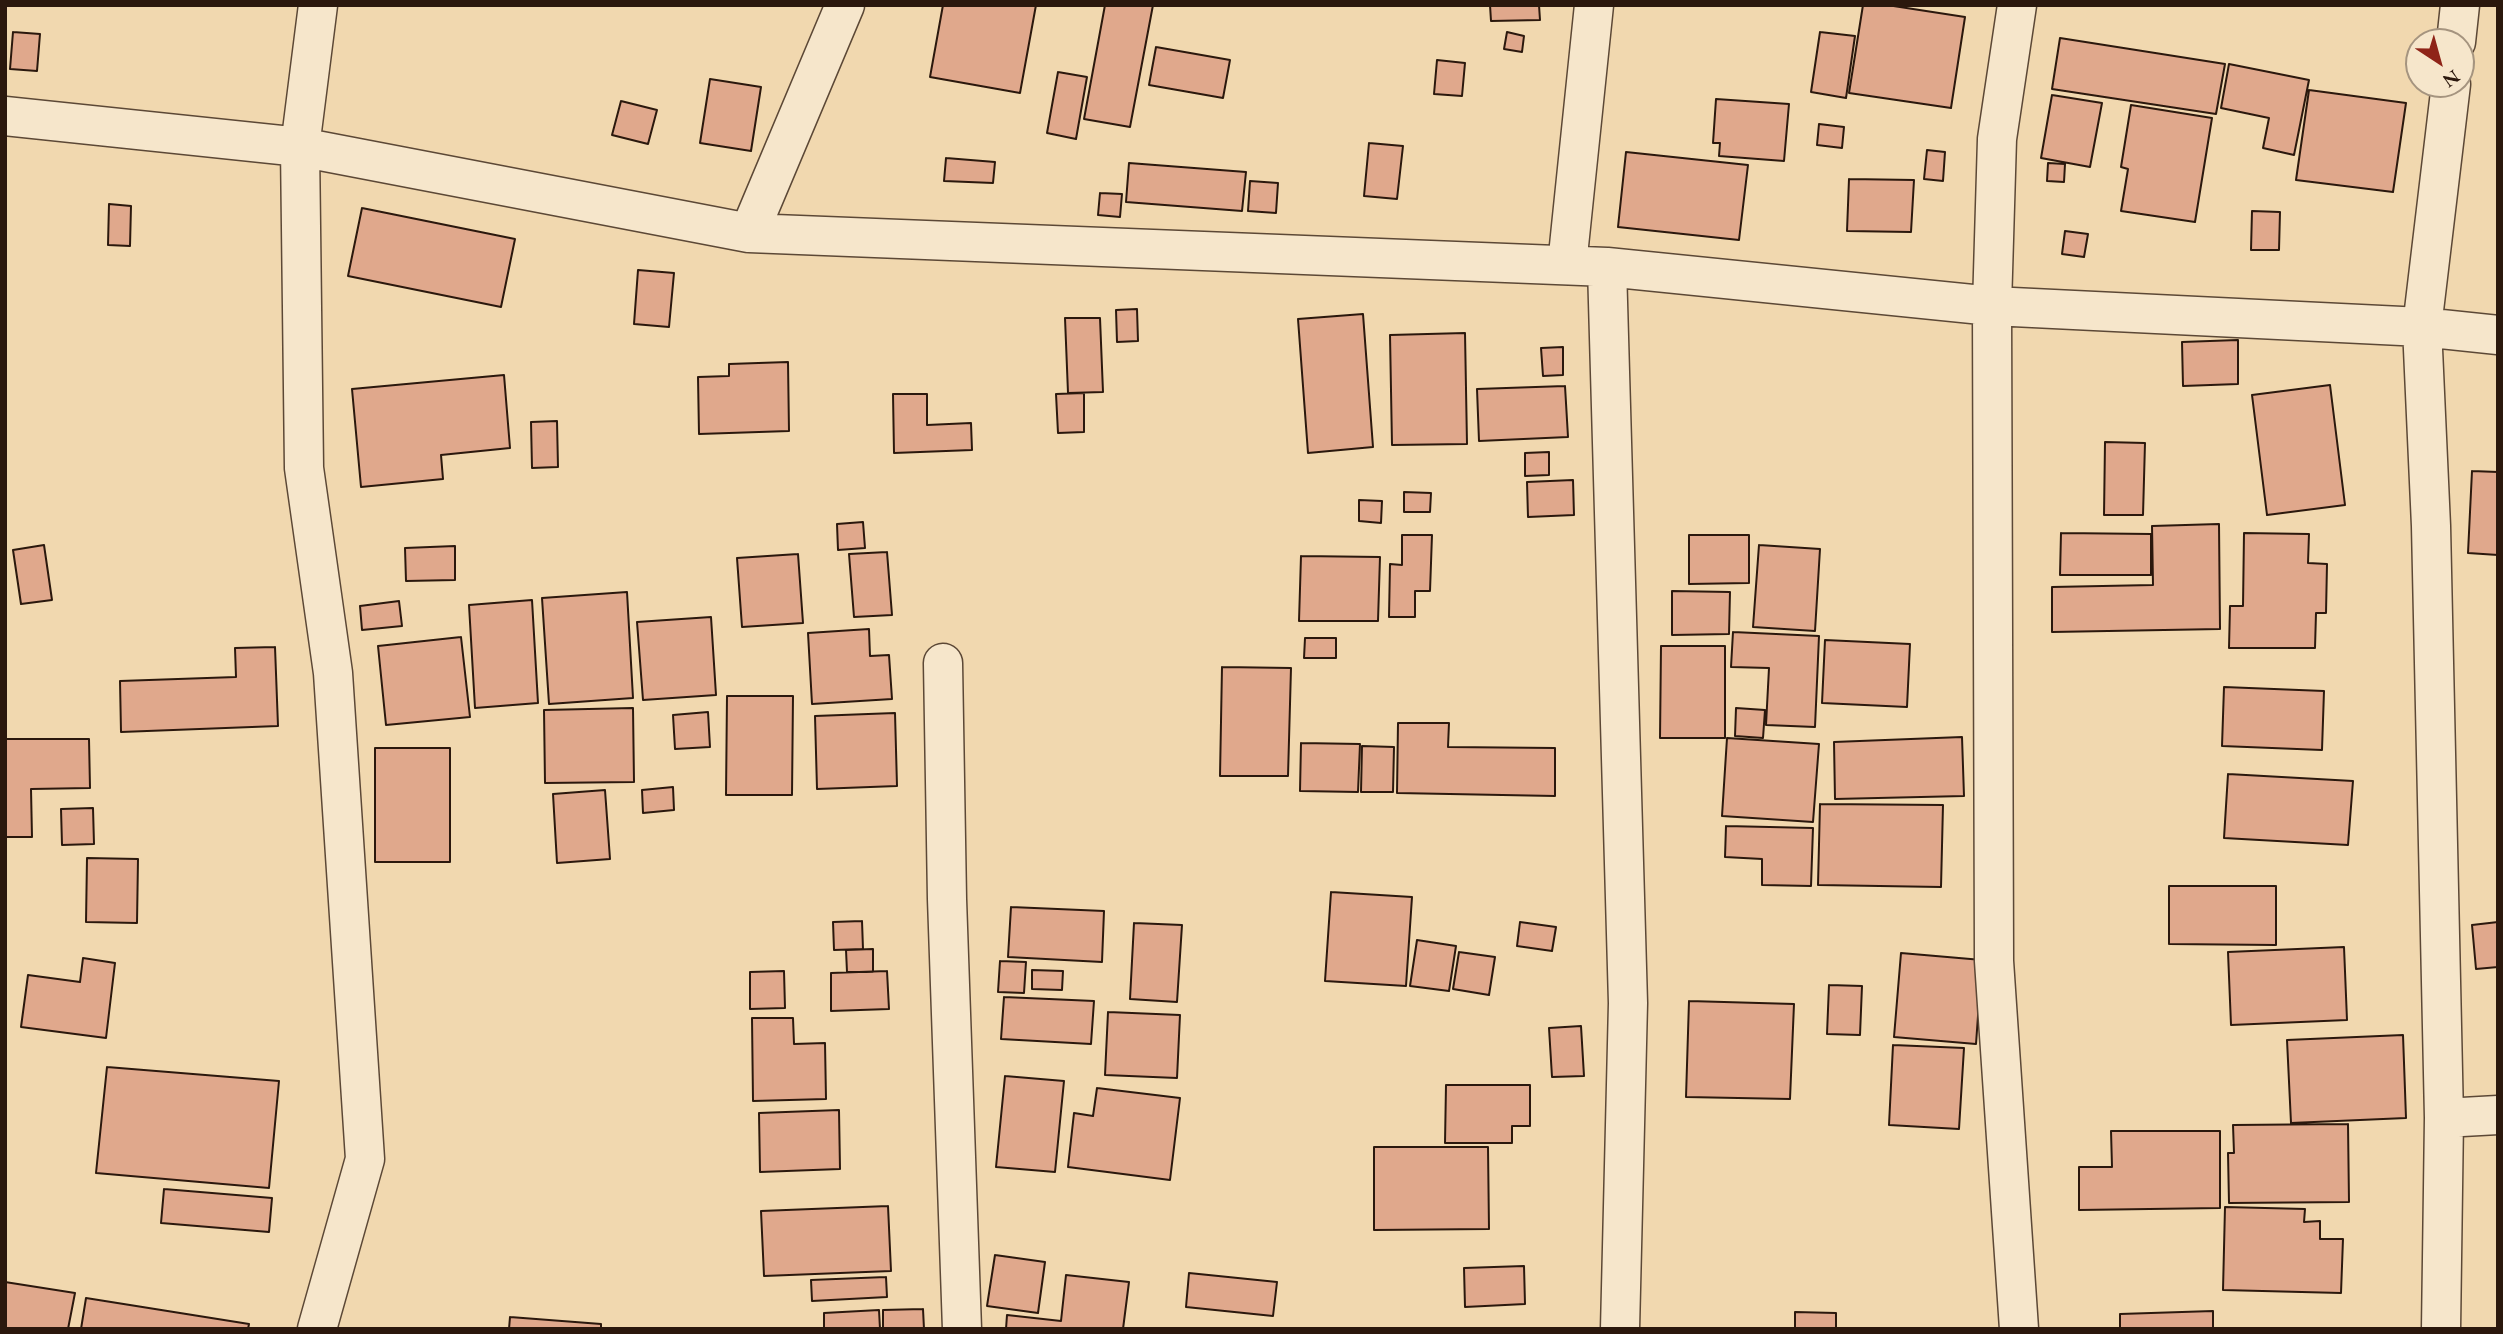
<!DOCTYPE html>
<style>
body{margin:0}
#map{position:relative;width:2503px;height:1334px;overflow:hidden;background:#f1d8af;font-family:"EB Garamond",serif}
canvas{display:block}
.frame{position:absolute;inset:0;border:7px solid #2b180d;pointer-events:none}
.north{position:absolute;left:2405px;top:28px;width:70px;height:70px;box-sizing:border-box;background:#f6e6cb;border:2px solid #a5947f;border-radius:50%;rotate:144deg;font-size:19px;font-weight:700;line-height:28px;text-align:center;color:#2b180d}
.north::after{content:'';display:block;margin:auto;width:24px;height:32px;background:#8f2418;clip-path:polygon(50% 0,100% 100%,50% 72%,0 100%)}
</style>
<div id="map">
<canvas width="2503" height="1334"></canvas>
<div class="frame"></div>
<div class="north">N</div>
</div>
<script>
const ctx = document.querySelector('canvas').getContext('2d');
ctx.lineJoin = 'round';
function fill(path, color) {
  ctx.fillStyle = color;
  ctx.fill(path, 'evenodd');
}
function toPath(rows) {
  const path = new Path2D();
  for (const r of rows) {
    path.moveTo(r[0], r[1]);
    for (let i = 2; i < r.length; i += 2) path.lineTo(r[i], r[i + 1]);
  }
  return path;
}
function strokePath(path, color, width, dash) {
  ctx.strokeStyle = color;
  ctx.lineWidth = width;
  ctx.lineCap = dash ? 'butt' : 'round';
  ctx.setLineDash(dash || []);
  ctx.stroke(path);
}
const building = toPath([
 [943,5,1036,5,1020,93,930,77,943,5],
 [1105,5,1153,5,1130,127,1084,119,1105,5],
 [1490,5,1539,5,1540,20,1491,21,1490,5],
 [1863,5,1887,5,1965,17,1951,108,1849,93,1863,5],
 [13,32,40,34,37,71,10,69,13,32],
 [1507,32,1524,36,1522,52,1504,49,1507,32],
 [1820,32,1855,36,1846,98,1811,92,1820,32],
 [2060,38,2225,64,2216,114,2052,89,2060,38],
 [1156,47,1230,60,1223,98,1149,85,1156,47],
 [1437,60,1465,63,1462,96,1434,94,1437,60],
 [2229,64,2309,80,2294,155,2263,148,2269,118,2221,108,2229,64],
 [1058,72,1087,77,1076,139,1047,133,1058,72],
 [710,79,761,87,751,151,700,143,710,79],
 [2309,90,2406,103,2393,192,2296,180,2309,90],
 [2052,95,2102,103,2090,167,2041,158,2052,95],
 [1716,99,1789,104,1784,161,1719,156,1720,143,1713,143,1716,99],
 [621,101,657,110,648,144,612,135,621,101],
 [2131,105,2212,118,2195,222,2121,211,2128,169,2121,167,2131,105],
 [1819,124,1844,127,1842,148,1817,145,1819,124],
 [1369,143,1403,146,1397,199,1364,196,1369,143],
 [1927,150,1945,152,1943,181,1924,179,1927,150],
 [1626,152,1748,165,1739,240,1618,227,1626,152],
 [946,158,995,162,993,183,944,181,946,158],
 [1129,163,1246,172,1242,211,1126,202,1129,163],
 [2048,163,2065,164,2064,182,2047,181,2048,163],
 [1849,179,1914,180,1911,232,1847,231,1849,179],
 [1250,181,1278,183,1276,213,1248,211,1250,181],
 [1100,193,1122,194,1120,217,1098,215,1100,193],
 [109,204,131,206,130,246,108,245,109,204],
 [362,208,515,239,501,307,348,276,362,208],
 [2252,211,2280,212,2279,250,2251,250,2252,211],
 [2065,231,2088,234,2084,257,2062,254,2065,231],
 [638,270,674,273,669,327,634,324,638,270],
 [1137,309,1138,341,1117,342,1116,310,1137,309],
 [1363,314,1373,447,1308,453,1298,319,1363,314],
 [1065,318,1100,318,1103,392,1068,393,1065,318],
 [1465,333,1467,444,1392,445,1390,335,1465,333],
 [2238,340,2238,384,2183,386,2182,342,2238,340],
 [1563,347,1563,375,1543,376,1541,348,1563,347],
 [788,362,789,431,699,434,698,377,729,376,729,364,788,362],
 [504,375,510,448,441,455,443,479,361,487,352,389,504,375],
 [2330,385,2345,505,2267,515,2252,395,2330,385],
 [1565,386,1568,437,1479,441,1477,389,1565,386],
 [1084,393,1084,432,1058,433,1056,394,1084,393],
 [893,394,927,394,927,425,971,423,972,450,894,453,893,394],
 [557,421,558,467,532,468,531,422,557,421],
 [2105,442,2145,443,2143,515,2104,515,2105,442],
 [1549,452,1549,475,1525,476,1525,453,1549,452],
 [2472,471,2498,472,2498,555,2468,553,2472,471],
 [1573,480,1574,515,1528,517,1527,482,1573,480],
 [1404,492,1431,493,1430,512,1404,512,1404,492],
 [1359,500,1382,501,1381,523,1359,521,1359,500],
 [863,522,865,548,838,550,837,524,863,522],
 [2219,524,2220,629,2052,632,2052,587,2153,585,2152,526,2219,524],
 [2061,533,2151,534,2151,575,2060,575,2061,533],
 [2244,533,2309,534,2308,563,2327,564,2326,613,2316,613,2315,648,2229,648,2230,606,2243,606,2244,533],
 [1402,535,1432,535,1430,591,1415,591,1415,617,1389,617,1390,564,1402,565,1402,535],
 [1689,535,1749,535,1749,583,1689,584,1689,535],
 [44,545,52,600,21,604,13,550,44,545],
 [1759,545,1820,549,1815,631,1753,627,1759,545],
 [455,546,455,580,406,581,405,548,455,546],
 [887,552,892,615,854,617,849,554,887,552],
 [798,554,803,623,742,627,737,558,798,554],
 [1301,556,1380,557,1378,621,1299,621,1301,556],
 [1672,591,1730,592,1729,634,1672,635,1672,591],
 [627,592,633,698,549,704,542,598,627,592],
 [532,600,538,703,475,708,469,605,532,600],
 [399,601,402,626,362,630,360,606,399,601],
 [711,617,716,695,643,700,637,622,711,617],
 [869,629,870,656,889,655,892,699,812,704,808,633,869,629],
 [1733,632,1819,636,1815,727,1766,725,1769,668,1731,667,1733,632],
 [461,637,470,717,386,725,378,646,461,637],
 [1305,638,1336,638,1336,658,1304,658,1305,638],
 [1825,640,1910,644,1907,707,1822,703,1825,640],
 [1661,646,1725,646,1725,738,1660,738,1661,646],
 [275,647,278,726,121,732,120,681,236,677,235,648,275,647],
 [1222,667,1291,668,1288,776,1220,776,1222,667],
 [2224,687,2324,691,2322,750,2222,746,2224,687],
 [727,696,793,696,792,795,726,795,727,696],
 [633,708,634,782,545,783,544,710,633,708],
 [1736,708,1765,710,1763,738,1735,736,1736,708],
 [708,712,710,747,675,749,673,715,708,712],
 [895,713,897,786,817,789,815,716,895,713],
 [1398,723,1449,723,1448,747,1555,748,1555,796,1397,793,1398,723],
 [1962,737,1964,796,1835,799,1834,742,1962,737],
 [1727,738,1819,744,1813,822,1722,816,1727,738],
 [5,739,89,739,90,788,31,789,32,837,5,837,5,739],
 [1301,743,1360,744,1358,792,1300,791,1301,743],
 [1362,746,1394,747,1393,792,1361,792,1362,746],
 [375,748,450,748,450,862,375,862,375,748],
 [2228,774,2353,781,2348,845,2224,838,2228,774],
 [673,787,674,810,643,813,642,790,673,787],
 [605,790,610,859,557,863,553,794,605,790],
 [1820,804,1943,805,1941,887,1818,885,1820,804],
 [93,808,94,844,62,845,61,809,93,808],
 [1726,826,1813,828,1811,886,1762,885,1762,859,1725,857,1726,826],
 [87,858,138,859,137,923,86,922,87,858],
 [2169,886,2276,886,2276,945,2169,944,2169,886],
 [1331,892,1412,897,1406,986,1325,981,1331,892],
 [1011,907,1104,911,1102,962,1008,957,1011,907],
 [862,921,863,949,834,950,833,922,862,921],
 [1520,922,1556,927,1552,951,1517,946,1520,922],
 [2498,922,2498,967,2476,969,2472,925,2498,922],
 [1134,923,1182,925,1177,1002,1130,999,1134,923],
 [1417,940,1456,946,1449,991,1410,986,1417,940],
 [2344,947,2347,1020,2231,1025,2228,952,2344,947],
 [873,949,873,972,847,972,846,950,873,949],
 [1459,952,1495,957,1489,995,1453,989,1459,952],
 [1901,953,1982,960,1976,1044,1894,1037,1901,953],
 [83,958,115,963,106,1038,21,1027,28,975,80,982,83,958],
 [1000,961,1026,962,1024,993,998,992,1000,961],
 [1032,970,1063,971,1062,990,1032,989,1032,970],
 [784,971,785,1008,750,1009,750,972,784,971],
 [887,971,889,1009,831,1011,831,973,887,971],
 [1829,985,1862,986,1860,1035,1827,1034,1829,985],
 [1004,997,1094,1001,1091,1044,1001,1039,1004,997],
 [1689,1001,1794,1004,1790,1099,1686,1097,1689,1001],
 [1108,1012,1180,1015,1177,1078,1105,1075,1108,1012],
 [752,1018,793,1018,794,1044,825,1043,826,1099,753,1101,752,1018],
 [1581,1026,1584,1076,1552,1077,1549,1028,1581,1026],
 [2403,1035,2406,1118,2291,1123,2287,1040,2403,1035],
 [1893,1045,1964,1048,1959,1129,1889,1125,1893,1045],
 [107,1067,279,1081,269,1188,96,1173,107,1067],
 [1005,1076,1064,1081,1055,1172,996,1167,1005,1076],
 [1446,1085,1530,1085,1530,1126,1512,1126,1512,1143,1445,1143,1446,1085],
 [1097,1088,1180,1098,1170,1180,1068,1167,1074,1113,1093,1116,1097,1088],
 [839,1110,840,1169,760,1172,759,1113,839,1110],
 [2348,1124,2349,1202,2229,1203,2228,1153,2234,1153,2233,1125,2348,1124],
 [2111,1131,2220,1131,2220,1208,2079,1210,2079,1167,2112,1167,2111,1131],
 [1374,1147,1488,1147,1489,1229,1374,1230,1374,1147],
 [164,1189,272,1198,269,1232,161,1223,164,1189],
 [888,1206,891,1271,764,1276,761,1211,888,1206],
 [2225,1207,2305,1209,2304,1222,2320,1221,2320,1239,2343,1239,2341,1293,2223,1290,2225,1207],
 [995,1255,1045,1262,1038,1313,987,1306,995,1255],
 [1524,1266,1525,1304,1465,1307,1464,1268,1524,1266],
 [1189,1273,1277,1282,1273,1316,1186,1307,1189,1273],
 [1066,1275,1129,1282,1123,1329,1006,1329,1007,1315,1061,1321,1066,1275],
 [886,1277,887,1297,812,1301,811,1280,886,1277],
 [5,1282,75,1293,68,1329,5,1329,5,1282],
 [86,1298,249,1324,248,1329,81,1329,86,1298],
 [923,1309,924,1329,883,1329,883,1310,923,1309],
 [879,1310,880,1329,824,1329,824,1313,879,1310],
 [2213,1311,2213,1329,2120,1329,2120,1314,2213,1311],
 [1795,1312,1836,1313,1836,1329,1795,1329,1795,1312],
 [510,1317,601,1324,601,1329,509,1329,510,1317]
]);
const minor = toPath([
 [2017,5,1997,139,1992,306,1994,961,2019,1329],
 [2456,42,2460,5],
 [5,116,300,147,749,233,1607,267,1992,306,2422,327,2498,335],
 [749,233,845,5],
 [1567,265,1594,5],
 [1607,267,1628,1003,1620,1329],
 [943,663,947,899,962,1329],
 [2444,1118,2498,1115],
 [317,1329,365,1159,333,673,304,468,300,147,318,5],
 [2441,1329,2444,1118,2431,526,2422,327,2451,84]
]);
fill(building, '#e0a88c');
strokePath(building, '#2b180d', 2);
strokePath(minor, '#5c4836', 41);
strokePath(minor, '#f6e6cb', 38);
</script>
